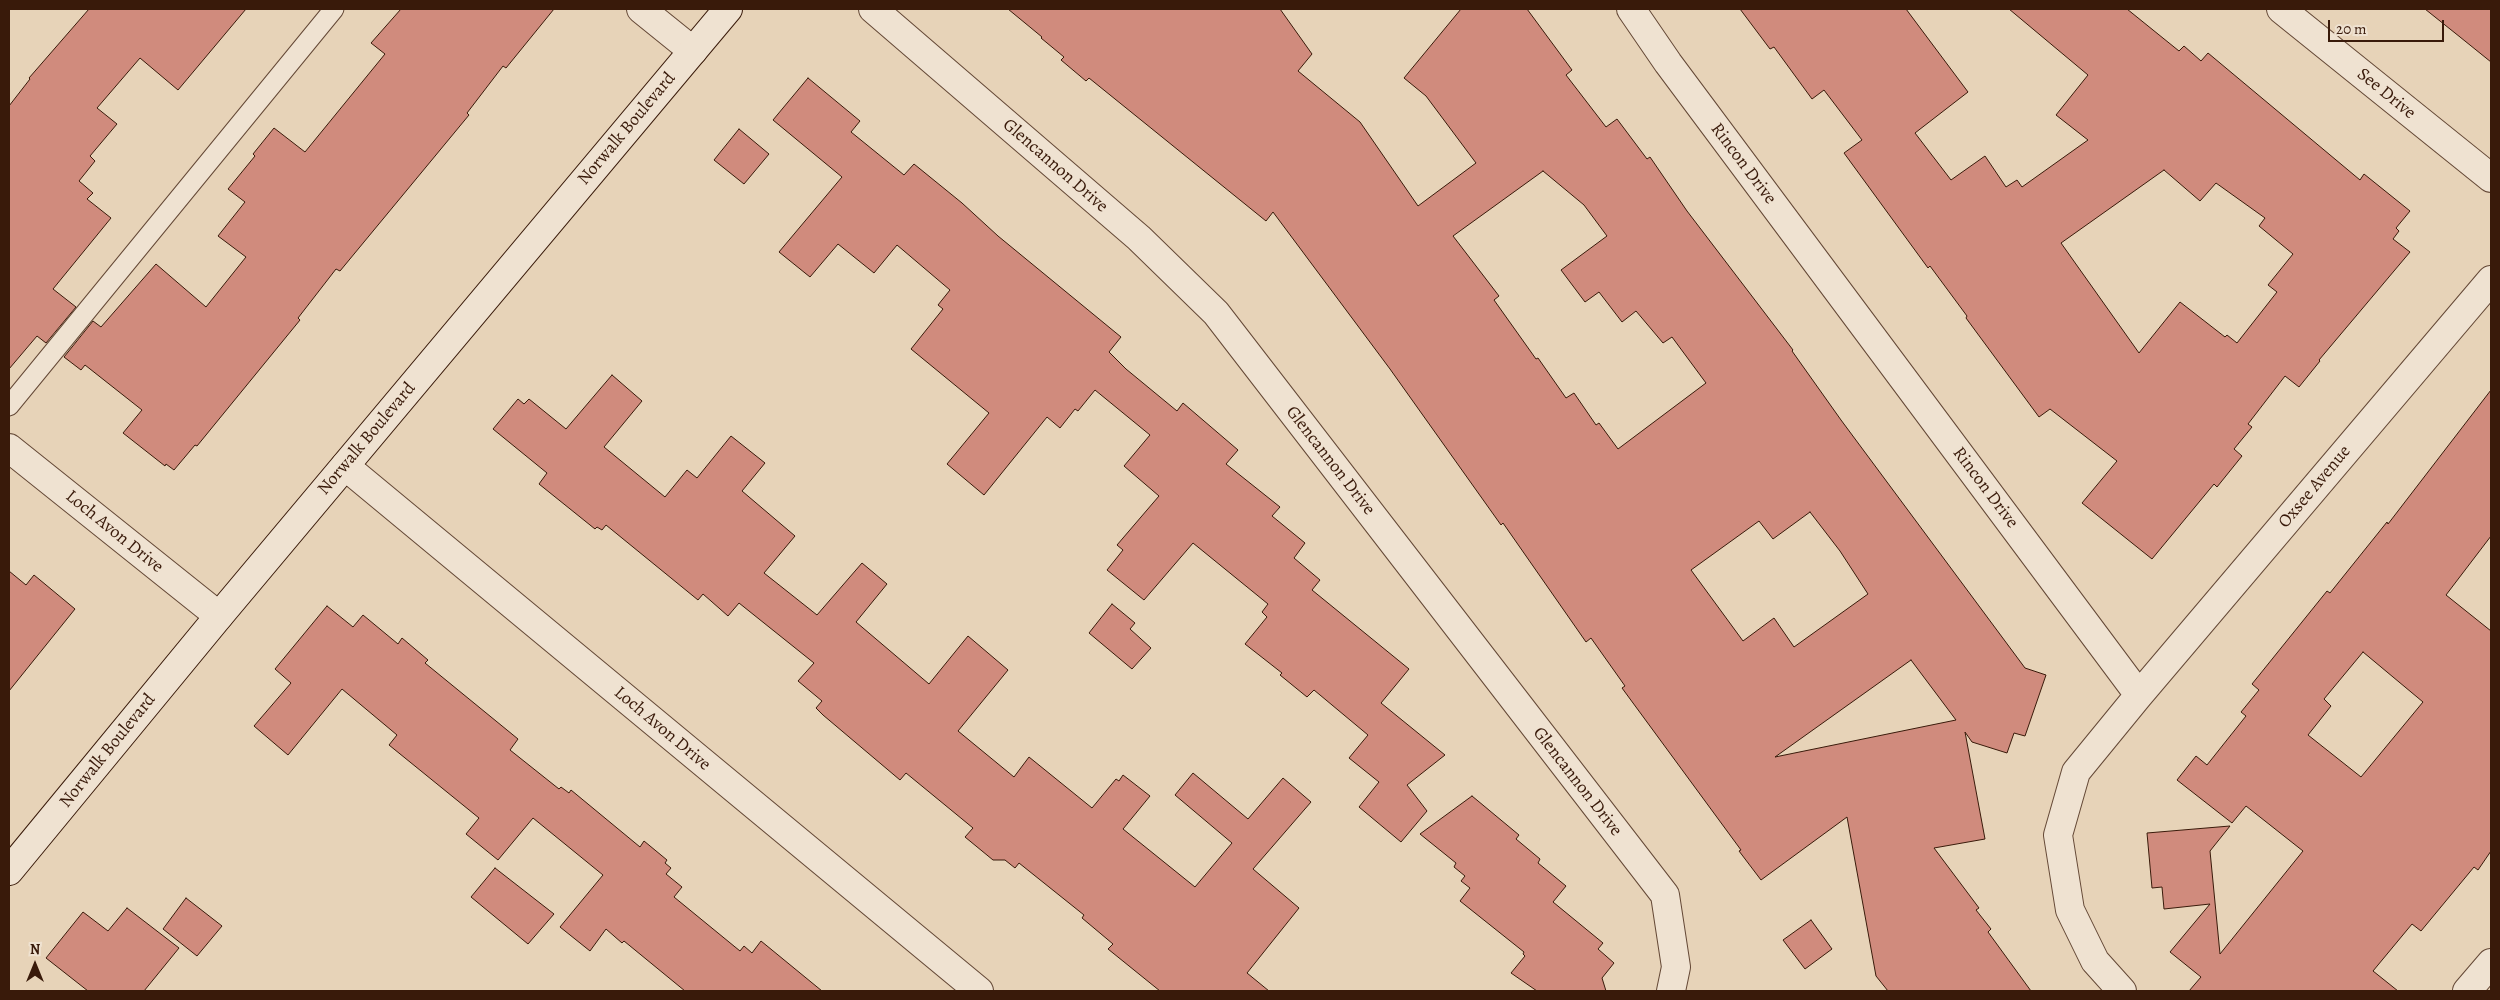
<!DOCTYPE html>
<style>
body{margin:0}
#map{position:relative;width:2500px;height:1000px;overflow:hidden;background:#e7d3b8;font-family:Alegreya,serif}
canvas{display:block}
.frame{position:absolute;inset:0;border:10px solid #391a0a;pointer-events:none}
.north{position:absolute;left:10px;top:940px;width:50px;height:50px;-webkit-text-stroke:4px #efe2d1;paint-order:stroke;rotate:0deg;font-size:14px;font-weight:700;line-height:20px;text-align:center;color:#391a0a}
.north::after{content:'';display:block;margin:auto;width:18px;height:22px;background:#391a0a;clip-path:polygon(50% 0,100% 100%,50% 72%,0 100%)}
.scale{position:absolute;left:2328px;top:20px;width:116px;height:22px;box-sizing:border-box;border:2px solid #391a0a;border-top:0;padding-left:6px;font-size:15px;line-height:18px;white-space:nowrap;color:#391a0a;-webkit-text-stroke:4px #efe2d1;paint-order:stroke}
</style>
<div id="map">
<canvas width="2500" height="1000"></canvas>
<div class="frame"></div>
<div class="north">N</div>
<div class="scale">20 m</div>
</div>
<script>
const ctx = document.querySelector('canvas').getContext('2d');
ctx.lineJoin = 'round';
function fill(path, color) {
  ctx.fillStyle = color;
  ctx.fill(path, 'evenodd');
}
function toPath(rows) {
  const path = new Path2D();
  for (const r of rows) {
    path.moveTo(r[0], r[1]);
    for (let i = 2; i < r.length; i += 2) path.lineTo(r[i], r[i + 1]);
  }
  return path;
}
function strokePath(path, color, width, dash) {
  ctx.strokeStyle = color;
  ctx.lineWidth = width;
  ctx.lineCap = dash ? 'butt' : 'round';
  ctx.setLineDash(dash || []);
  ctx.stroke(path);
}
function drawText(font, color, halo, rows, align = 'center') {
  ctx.font = font + ' Alegreya,serif';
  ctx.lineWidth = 4;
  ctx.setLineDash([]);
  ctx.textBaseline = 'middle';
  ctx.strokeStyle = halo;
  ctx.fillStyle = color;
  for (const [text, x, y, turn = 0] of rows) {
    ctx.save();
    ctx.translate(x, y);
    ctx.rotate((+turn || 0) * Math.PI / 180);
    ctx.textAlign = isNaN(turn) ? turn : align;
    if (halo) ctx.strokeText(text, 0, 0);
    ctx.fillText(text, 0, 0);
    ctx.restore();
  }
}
const building = toPath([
 [89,9,246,9,178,90,140,58,97,108,117,124,90,156,95,161,79,181,93,193,87,199,111,218,53,289,76,307,46,343,37,336,9,369,9,106,30,79,29,78,89,9],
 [401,9,554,9,506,68,503,66,467,113,469,115,340,271,336,269,298,318,300,320,197,446,195,445,174,470,166,464,165,466,123,433,142,410,85,365,81,370,64,357,93,321,101,327,156,264,206,307,246,257,218,236,245,202,228,189,255,156,253,154,274,128,305,152,385,54,371,43,401,9],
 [1008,9,1280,9,1312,54,1298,71,1360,122,1418,206,1476,163,1426,96,1404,78,1461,9,1527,9,1572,70,1566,75,1606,127,1617,119,1647,159,1650,157,1687,211,1793,350,1792,351,1841,420,2025,668,2046,675,2025,736,2014,733,2007,753,1972,742,1965,732,1985,839,1934,848,1979,908,1976,910,1991,929,1988,932,2031,991,1888,991,1876,976,1847,817,1761,880,1739,851,1741,850,1622,688,1625,686,1591,638,1586,642,1503,523,1501,525,1390,369,1273,212,1266,221,1089,78,1086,81,1061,60,1064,57,1041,38,1042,37,1008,9],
 [1543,171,1584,205,1607,236,1561,270,1585,302,1599,292,1622,322,1636,311,1663,343,1672,337,1706,383,1618,449,1599,423,1596,425,1574,393,1566,398,1538,358,1536,359,1494,300,1499,296,1453,236,1543,171],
 [1810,512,1840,551,1868,594,1794,647,1774,618,1743,641,1691,570,1759,521,1773,539,1810,512],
 [1911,660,1956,720,1775,757,1911,660],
 [1740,9,1906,9,1968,92,1915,133,1951,180,1985,156,2006,187,2017,180,2022,187,2088,140,2056,115,2088,75,2009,9,2127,9,2179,51,2184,46,2201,61,2208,53,2360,180,2364,174,2410,211,2396,228,2399,231,2393,239,2410,252,2319,360,2320,361,2299,387,2285,376,2248,424,2252,427,2234,449,2242,456,2217,487,2214,484,2152,559,2082,503,2117,461,2050,409,2039,417,1966,318,1967,316,1930,266,1928,268,1844,153,1862,140,1824,90,1812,99,1774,47,1770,49,1740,9],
 [2164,170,2200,201,2216,183,2265,218,2259,226,2293,254,2268,285,2277,292,2237,343,2227,335,2225,337,2180,302,2139,353,2061,243,2164,170],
 [2425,9,2491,9,2491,62,2460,37,2425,9],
 [808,78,860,121,851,132,904,175,914,164,962,203,998,236,1121,337,1109,352,1126,369,1177,411,1183,403,1238,450,1226,464,1280,507,1272,516,1305,543,1294,558,1320,580,1312,590,1409,669,1381,703,1445,755,1407,785,1427,811,1401,842,1359,807,1379,782,1349,758,1368,735,1314,690,1307,697,1280,675,1282,673,1245,644,1267,617,1262,612,1268,604,1193,543,1144,600,1107,570,1123,550,1117,545,1159,496,1124,466,1150,435,1095,390,1078,411,1075,409,1060,428,1047,417,984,495,947,464,989,413,911,349,943,309,938,305,950,290,897,245,874,273,838,244,810,277,779,252,842,177,773,120,808,78],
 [739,129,769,154,744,184,714,160,739,129],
 [612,375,642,401,604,447,665,497,687,470,697,478,731,436,765,463,742,491,795,536,764,573,817,615,862,563,887,584,856,622,929,684,968,636,1008,670,958,731,1014,777,1029,757,1092,808,1116,779,1119,781,1123,775,1150,796,1123,829,1195,887,1232,843,1175,795,1193,773,1248,819,1283,778,1311,802,1253,869,1299,908,1247,973,1269,991,1160,991,1108,949,1113,944,1082,918,1084,915,1019,863,1015,868,1005,860,993,860,965,837,973,828,906,773,900,780,823,715,816,708,822,701,798,681,814,663,739,603,728,616,703,594,698,600,606,525,602,530,597,527,595,529,539,484,547,473,493,429,518,399,524,404,529,399,566,429,612,375],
 [2491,390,2491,536,2446,595,2491,631,2491,851,2478,870,2474,867,2421,931,2412,924,2373,971,2398,991,2189,991,2201,977,2170,952,2210,904,2164,909,2162,887,2152,888,2147,833,2230,826,2210,851,2220,954,2303,851,2246,806,2232,823,2177,780,2196,756,2207,765,2246,716,2241,712,2259,690,2252,684,2327,591,2330,593,2387,522,2388,524,2491,390],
 [2363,652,2423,702,2361,777,2308,735,2331,706,2324,699,2363,652],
 [9,571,26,585,34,575,75,609,9,691,9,571],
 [1112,604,1135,623,1130,629,1151,648,1132,669,1089,633,1112,604],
 [327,606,353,627,363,615,398,644,402,638,428,660,425,663,518,739,510,750,559,789,561,787,569,793,571,790,640,847,644,841,667,860,665,863,671,868,666,874,682,887,674,897,740,951,744,946,752,953,761,941,822,991,685,991,624,941,622,943,606,929,590,951,560,927,603,875,533,818,498,860,466,834,479,818,389,745,397,735,342,689,288,755,254,726,291,683,275,669,327,606],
 [1472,796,1519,835,1516,839,1540,859,1538,863,1566,886,1553,902,1603,943,1598,949,1614,963,1602,978,1606,991,1537,991,1511,973,1525,956,1523,954,1524,952,1460,901,1470,888,1461,881,1465,876,1454,867,1456,863,1420,834,1472,796],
 [495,868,554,914,528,944,471,897,495,868],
 [186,898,222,926,197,956,163,929,186,898],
 [127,908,179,948,144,991,88,991,46,958,83,912,108,931,127,908],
 [1811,920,1832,949,1805,969,1783,940,1811,920]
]);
const service = toPath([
 [9,406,334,9]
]);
const minor = toPath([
 [641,9,693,51],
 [873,9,1139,238,1216,313,1665,895,1676,967,1671,991],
 [1631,9,1668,63,2139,695,2076,772,2058,835,2070,910,2095,961,2122,991],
 [2281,9,2491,178],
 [9,448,219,616],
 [345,466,979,991],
 [2139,695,2491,280],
 [2467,991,2491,963]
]);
const secondary = toPath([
 [9,871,219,616,728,9]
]);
const streetNames = [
 ["See Drive",2386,94,39],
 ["Norwalk Boulevard",627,129,-50],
 ["Rincon Drive",1743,164,53],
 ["Glencannon Drive",1055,166,41],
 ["Norwalk Boulevard",367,439,-50],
 ["Glencannon Drive",1330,461,52],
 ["Oxsee Avenue",2315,487,-50],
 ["Rincon Drive",1985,488,53],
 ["Loch Avon Drive",114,532,39],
 ["Loch Avon Drive",662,729,40],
 ["Norwalk Boulevard",108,751,-51],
 ["Glencannon Drive",1577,782,52]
];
fill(building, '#d08b7d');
strokePath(building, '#391a0a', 1);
strokePath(service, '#644836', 21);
strokePath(minor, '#644836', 30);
strokePath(secondary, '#391a0a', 30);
strokePath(service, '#efe2d1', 19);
strokePath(minor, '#efe2d1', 28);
strokePath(secondary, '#efe2d1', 28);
drawText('18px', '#391a0a', '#efe2d1', streetNames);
</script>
